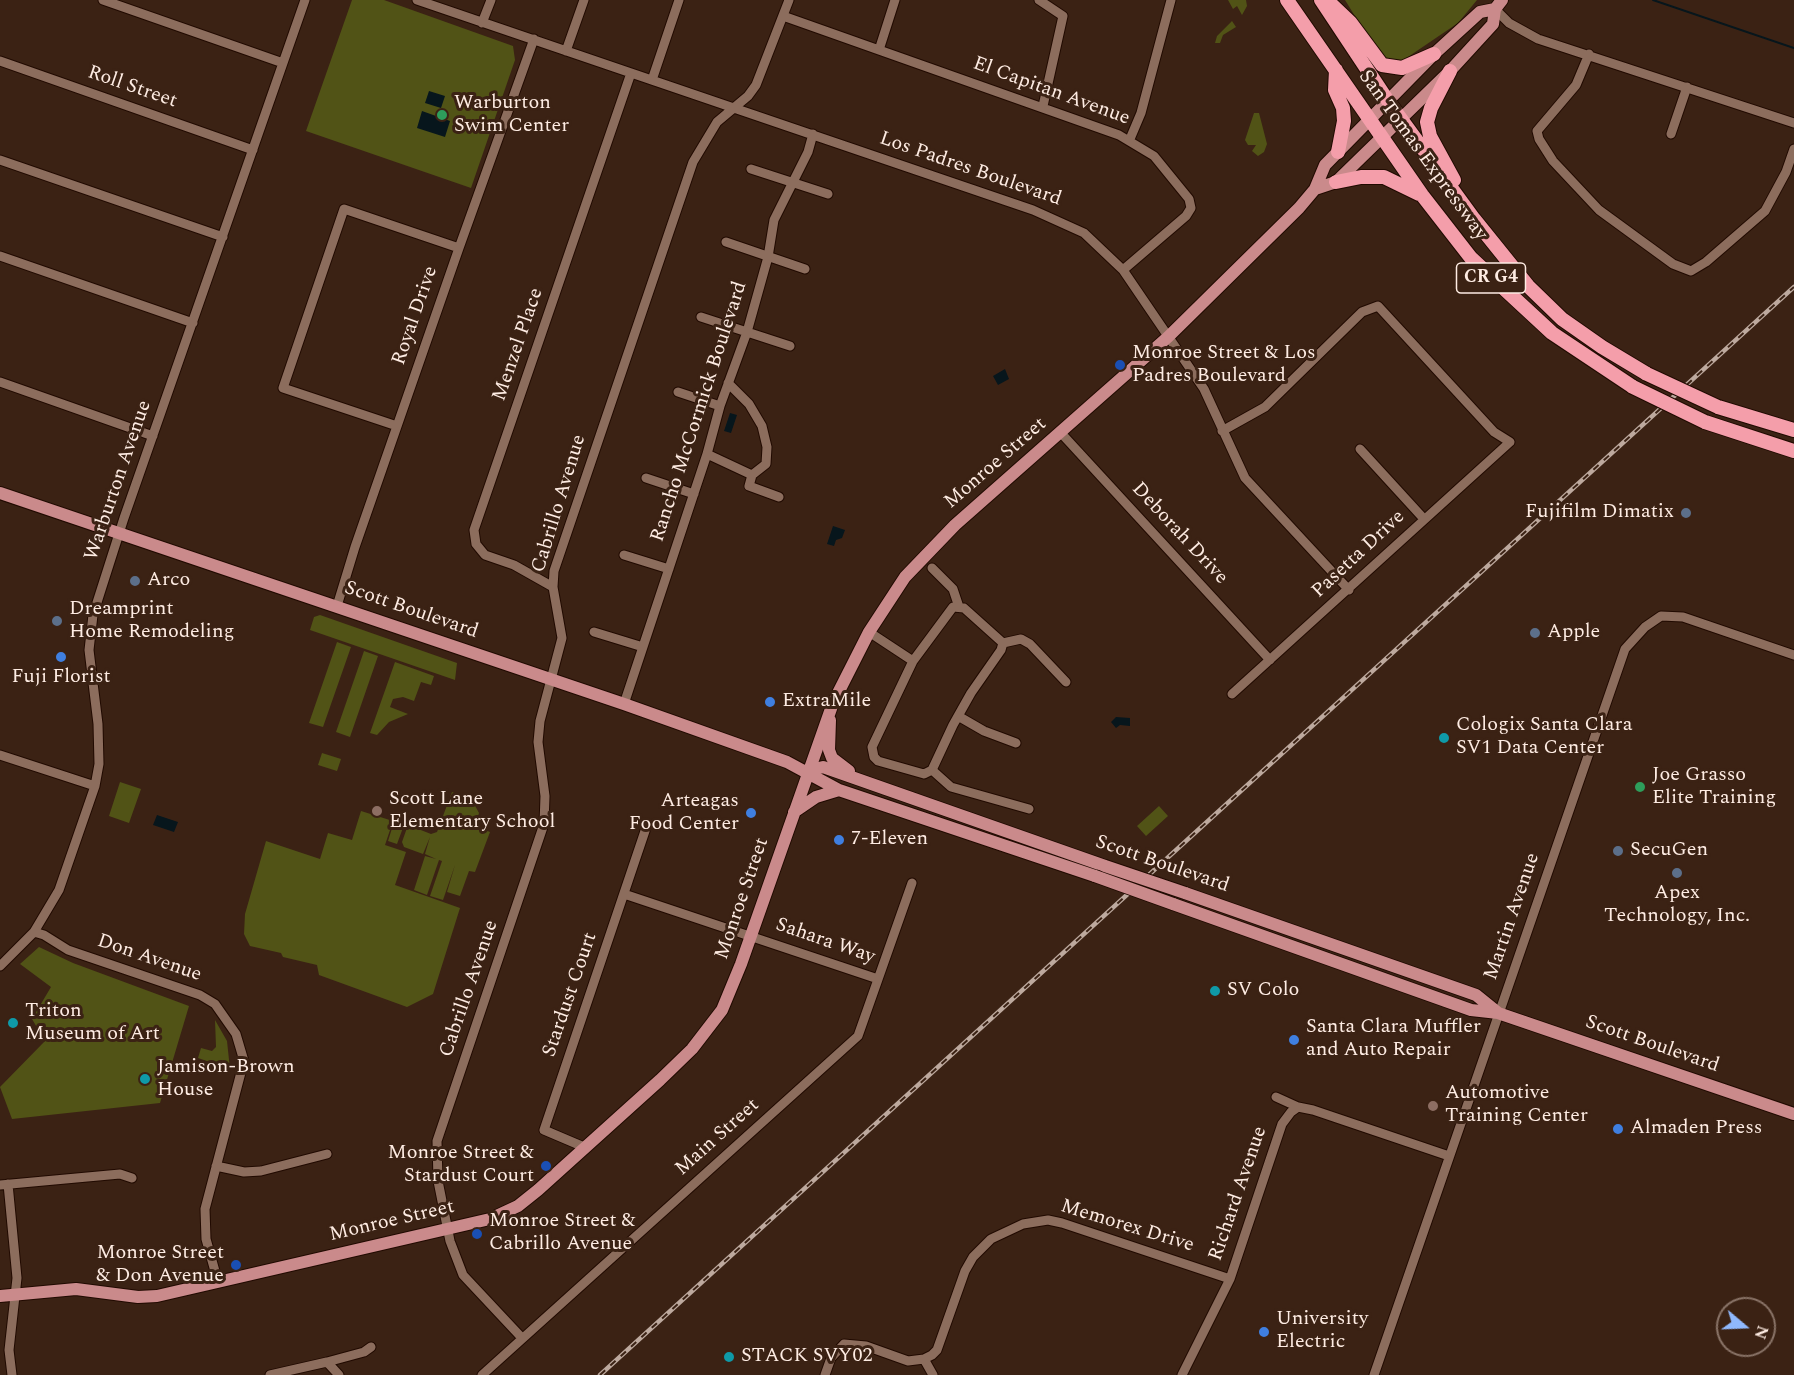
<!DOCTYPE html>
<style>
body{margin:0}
#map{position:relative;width:1794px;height:1375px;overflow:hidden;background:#3b2214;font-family:Spectral,serif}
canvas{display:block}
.north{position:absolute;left:1716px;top:1297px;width:60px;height:60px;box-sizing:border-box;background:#3b2214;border:2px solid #897367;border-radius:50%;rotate:109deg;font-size:16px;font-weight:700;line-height:24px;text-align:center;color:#feece3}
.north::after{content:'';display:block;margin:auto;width:21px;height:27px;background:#8fb8fd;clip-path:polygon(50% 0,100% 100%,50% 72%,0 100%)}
</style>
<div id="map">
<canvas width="1794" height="1375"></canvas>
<div class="north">N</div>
</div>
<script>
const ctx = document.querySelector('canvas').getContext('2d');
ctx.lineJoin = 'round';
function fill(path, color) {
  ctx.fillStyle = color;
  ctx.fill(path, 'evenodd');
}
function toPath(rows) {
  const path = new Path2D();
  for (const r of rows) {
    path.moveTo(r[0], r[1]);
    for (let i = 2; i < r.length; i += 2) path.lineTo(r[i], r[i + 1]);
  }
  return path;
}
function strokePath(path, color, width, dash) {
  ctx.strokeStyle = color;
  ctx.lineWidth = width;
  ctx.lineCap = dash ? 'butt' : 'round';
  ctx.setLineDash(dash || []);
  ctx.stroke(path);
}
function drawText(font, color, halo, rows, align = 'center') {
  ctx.font = font + ' Spectral,serif';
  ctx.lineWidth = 6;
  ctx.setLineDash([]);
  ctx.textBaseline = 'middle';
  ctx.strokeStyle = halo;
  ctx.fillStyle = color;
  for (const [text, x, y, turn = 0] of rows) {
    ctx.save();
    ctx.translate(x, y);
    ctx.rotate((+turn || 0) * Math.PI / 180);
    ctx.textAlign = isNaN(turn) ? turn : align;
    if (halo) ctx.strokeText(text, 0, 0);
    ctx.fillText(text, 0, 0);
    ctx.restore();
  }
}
const green = toPath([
 [352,0,384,0,513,46,515,60,471,188,306,131],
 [1228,0,1246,0,1247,6,1242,15,1237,6,1233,9],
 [1345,0,1477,0,1458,23,1402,61,1387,60,1379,55],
 [1232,21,1236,27,1223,35,1220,43,1215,43,1217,36],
 [1254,113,1259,113,1267,144,1264,152,1258,156,1252,151,1256,145,1248,145,1245,140],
 [320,615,457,663,455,680,310,630,314,617],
 [337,642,351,647,323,727,309,723],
 [364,651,378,656,350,737,336,732],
 [395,662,434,676,431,685,421,682,414,701,403,697,393,699,390,707,408,714,389,722,377,735,370,733],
 [322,753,341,759,337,771,318,765],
 [120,782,141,789,129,823,109,816],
 [452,792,472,800,479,813,475,826,490,832,475,872,469,871,460,896,447,892,455,865,443,900,430,896,442,861,439,860,427,895,414,890,425,856,436,859,425,854,430,837,423,854,404,847,402,842,408,825,431,834,437,832],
 [1159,806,1168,816,1146,836,1137,826],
 [361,811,393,821,385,845,406,852,395,885,460,908,433,994,407,1007,319,975,317,965,283,957,281,953,250,946,244,934,245,914,266,841,320,859,328,833,352,840],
 [394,822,404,825,397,844,388,841],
 [39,947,73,963,189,1006,160,1103,12,1119,0,1087,45,1041,32,1019,51,987,20,964],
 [215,1020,227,1041,230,1069,198,1058,201,1048,212,1051,216,1047]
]);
const water = toPath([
 [429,91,445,96,441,108,425,103],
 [422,111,450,121,445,137,417,128],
 [1005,369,1009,379,998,385,993,376],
 [730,413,737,415,731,433,724,431],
 [833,526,845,530,842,538,836,540,834,546,827,544],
 [1116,717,1130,718,1130,726,1120,725,1116,728,1111,722],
 [157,815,178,822,174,832,153,825]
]);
const stream = toPath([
 [1653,0,1794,48]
]);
const minor = toPath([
 [103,0,283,63],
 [417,0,1033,210,1084,233,1123,270,1204,389,1245,478,1349,590],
 [1039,0,1063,16,1043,106],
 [1495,9,1509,23,1538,39,1794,123],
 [783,16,1119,135,1154,156,1189,199,1191,208,1186,216,1123,270],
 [482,23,491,0],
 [879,50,895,0],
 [566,51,584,0],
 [1589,54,1576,85,1537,131,1539,139,1553,161,1599,210,1673,264,1691,271,1706,262,1765,211,1786,172,1794,149],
 [0,61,253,150],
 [652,80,679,0],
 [1671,134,1687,87],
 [1130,139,1141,113,1171,0],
 [0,160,223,237],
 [751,169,828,194],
 [726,242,805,269],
 [0,256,193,323],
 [701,317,790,346],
 [0,382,153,436],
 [678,392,720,406],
 [397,426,283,388,344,209,459,248],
 [1222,431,1265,407,1362,312,1378,306,1494,432,1510,442,1232,694],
 [1061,433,1270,660],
 [1360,449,1424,519],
 [707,454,752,475,766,464,767,447,762,426,749,404,728,383],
 [752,475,749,486,779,497],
 [646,478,694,494],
 [624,555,669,569],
 [932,568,953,589,959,607],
 [553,587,514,565,485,555,476,544,474,530,631,73],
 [337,606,355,547,459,248,534,39],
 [594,632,643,647],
 [869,632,913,661],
 [1003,643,1021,639,1030,644,1066,682],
 [624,704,707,454,720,406,747,332,768,257,774,220,808,152,813,134],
 [958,716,984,731,1016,743],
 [0,755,95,786],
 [932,770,924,774,878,761,874,757,872,747,913,661,953,607,964,608,1003,643],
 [932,770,953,725,971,693,1001,650,1003,643],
 [932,770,951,787,1029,809],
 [624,894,878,979],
 [34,932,44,935,68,950,200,995,215,1004,236,1034,244,1061,205,1209,206,1239,218,1282],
 [0,966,34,932,59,890,95,786,99,764,98,724,89,650,93,615,124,518,305,0],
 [1276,1097,1298,1107],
 [584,1147,544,1130,645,831],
 [216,1166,244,1172,261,1171,327,1154],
 [8,1184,17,1278,9,1350,12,1375],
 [0,1185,120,1174,132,1178],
 [522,1338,463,1275,450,1241,438,1181,437,1141,544,824,545,796,538,742,540,721,562,638,553,587,554,571,693,162,717,122,748,96,756,85,789,0],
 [924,1359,933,1375],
 [327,1362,364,1352,371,1347],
 [270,1375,327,1362,339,1375],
 [482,1375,858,1036,912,883],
 [825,1375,831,1358,844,1344,866,1346,908,1361,924,1359,932,1355,937,1350,965,1271,973,1257,991,1239,1023,1224,1048,1220,1062,1223,1230,1279],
 [1182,1375,1230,1279,1282,1124,1291,1112,1298,1107,1313,1110,1449,1156],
 [1374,1375,1625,649,1645,627,1661,616,1683,617,1794,655]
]);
const major = toPath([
 [1315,189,1336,182,1450,71,1493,24,1495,9,1502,0],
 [0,493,624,704,787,762,839,790,1095,876],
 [830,720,829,750,832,758,849,771],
 [807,771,823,767,1105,866],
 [794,812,816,797,839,790],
 [1185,893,1476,995,1497,1012],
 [1173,904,1471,1010,1498,1013,1794,1114],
 [0,1296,76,1289,138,1297,157,1296,490,1219,518,1206,538,1190,660,1080,692,1049,722,1010,741,964,833,703,869,632,905,577,955,525,1168,337,1299,208,1315,189,1325,165,1434,54,1480,12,1495,9]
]);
const highway = toPath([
 [1287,0,1422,195,1471,258,1552,333,1633,387],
 [1321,0,1388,101,1474,219,1528,286,1562,319,1602,347,1647,374],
 [1331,4,1350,22,1382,65,1402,68,1434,54],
 [1336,70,1335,90,1343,108,1344,121,1338,152],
 [1450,71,1431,108,1427,122,1430,136,1454,180],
 [1336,182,1361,177,1384,177,1419,194],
 [1718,407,1794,430],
 [1705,422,1794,451]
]);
const rail = toPath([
 [600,1375,1794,287]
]);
const majorBridge = toPath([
 [1105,866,1185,893],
 [1095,876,1173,904]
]);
const highwayBridge = toPath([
 [1647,374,1718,407],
 [1633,387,1705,422]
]);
const markers = [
 [442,115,6,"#2e9e5b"],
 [1120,365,6,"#1a4fb4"],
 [1686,513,6,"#5c6f8a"],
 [135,581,6,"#5c6f8a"],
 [57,621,6,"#5c6f8a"],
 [1535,633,6,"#5c6f8a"],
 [61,657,6,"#3f7fe0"],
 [770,702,6,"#3f7fe0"],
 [1444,738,6,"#0f9aa8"],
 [1640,787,6,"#2e9e5b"],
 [377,811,6,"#8d6e63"],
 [751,813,6,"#3f7fe0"],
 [839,840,6,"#3f7fe0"],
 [1618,851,6,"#5c6f8a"],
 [1677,873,6,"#5c6f8a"],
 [1215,991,6,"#0f9aa8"],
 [13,1023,6,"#0f9aa8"],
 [1294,1040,6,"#3f7fe0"],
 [145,1079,6,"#0f9aa8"],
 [1433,1106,6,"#8d6e63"],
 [1618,1129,6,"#3f7fe0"],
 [546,1166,6,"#1a4fb4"],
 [477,1234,6,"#1a4fb4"],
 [236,1265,6,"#1a4fb4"],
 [1264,1332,6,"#3f7fe0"],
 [729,1357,6,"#0f9aa8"]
];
const shields = [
 [1491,278,69]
];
const shieldNames = [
 ["CR G4",1491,278]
];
const streetNames = [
 ["Roll Street",132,88,19],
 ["El Capitan Avenue",1051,92,20],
 ["San Tomas Expressway",1422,156,54],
 ["Los Padres Boulevard",970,170,19],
 ["Royal Drive",416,316,-71],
 ["Menzel Place",519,345,-71],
 ["Rancho McCormick Boulevard",700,412,-72],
 ["Monroe Street",996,464,-41],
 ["Warburton Avenue",119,481,-71],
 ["Cabrillo Avenue",560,504,-73],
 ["Deborah Drive",1179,534,47],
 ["Pasetta Drive",1359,555,-43],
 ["Scott Boulevard",411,611,19],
 ["Scott Boulevard",1162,865,19],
 ["Monroe Street",743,899,-71],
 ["Martin Avenue",1513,917,-71],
 ["Sahara Way",825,942,19],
 ["Don Avenue",149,959,19],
 ["Cabrillo Avenue",470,989,-71],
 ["Stardust Court",571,995,-71],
 ["Scott Boulevard",1652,1045,19],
 ["Main Street",718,1138,-42],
 ["Richard Avenue",1239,1194,-71],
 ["Monroe Street",392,1222,-13],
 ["Memorex Drive",1127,1227,17]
];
const poiNames = [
 ["Warburton",454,104],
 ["Swim Center",454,127],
 ["Monroe Street & Los",1132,354],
 ["Padres Boulevard",1132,377],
 ["Fujifilm Dimatix",1674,513,"right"],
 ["Arco",147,581],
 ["Dreamprint",69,610],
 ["Home Remodeling",69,633],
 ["Apple",1547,633],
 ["Fuji Florist",61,678,"center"],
 ["ExtraMile",782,702],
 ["Cologix Santa Clara",1456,726],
 ["SV1 Data Center",1456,749],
 ["Joe Grasso",1652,776],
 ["Elite Training",1652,799],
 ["Scott Lane",389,800],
 ["Elementary School",389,823],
 ["Arteagas",739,802,"right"],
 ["Food Center",739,825,"right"],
 ["7-Eleven",851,840],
 ["SecuGen",1630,851],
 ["Apex",1677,894,"center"],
 ["Technology, Inc.",1677,917,"center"],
 ["SV Colo",1227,991],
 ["Triton",25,1012],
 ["Museum of Art",25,1035],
 ["Santa Clara Muffler",1306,1028],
 ["and Auto Repair",1306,1051],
 ["Jamison-Brown",157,1068],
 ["House",157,1091],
 ["Automotive",1445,1094],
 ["Training Center",1445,1117],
 ["Almaden Press",1630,1129],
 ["Monroe Street &",534,1154,"right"],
 ["Stardust Court",534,1177,"right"],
 ["Monroe Street &",489,1222],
 ["Cabrillo Avenue",489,1245],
 ["Monroe Street",224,1254,"right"],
 ["& Don Avenue",224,1277,"right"],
 ["University",1276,1320],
 ["Electric",1276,1343],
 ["STACK SVY02",741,1357]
];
fill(green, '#515316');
fill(water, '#07161c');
strokePath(stream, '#07161c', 2);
strokePath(minor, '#210a01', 11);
strokePath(major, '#210a01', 14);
strokePath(highway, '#210a01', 16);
strokePath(minor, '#8c6d5d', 9);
strokePath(major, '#ca8a8b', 12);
strokePath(highway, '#f49eaa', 14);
strokePath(rail, '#bda99e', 4.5);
strokePath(rail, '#3b2214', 2, [7]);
strokePath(majorBridge, '#210a01', 14, []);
strokePath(highwayBridge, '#210a01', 16, []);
strokePath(majorBridge, '#ca8a8b', 12);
strokePath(highwayBridge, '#f49eaa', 14);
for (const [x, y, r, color] of markers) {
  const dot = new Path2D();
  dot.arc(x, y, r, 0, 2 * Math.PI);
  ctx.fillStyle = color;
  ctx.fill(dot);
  strokePath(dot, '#3b2214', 2);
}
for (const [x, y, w] of shields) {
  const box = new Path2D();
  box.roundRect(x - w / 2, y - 15, w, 30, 4.5);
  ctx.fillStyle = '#3b2214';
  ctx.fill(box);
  strokePath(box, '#feece3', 1.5);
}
drawText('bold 18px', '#feece3', null, shieldNames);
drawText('20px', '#feece3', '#3b2214', streetNames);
drawText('20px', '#feece3', '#3b2214', poiNames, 'left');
</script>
